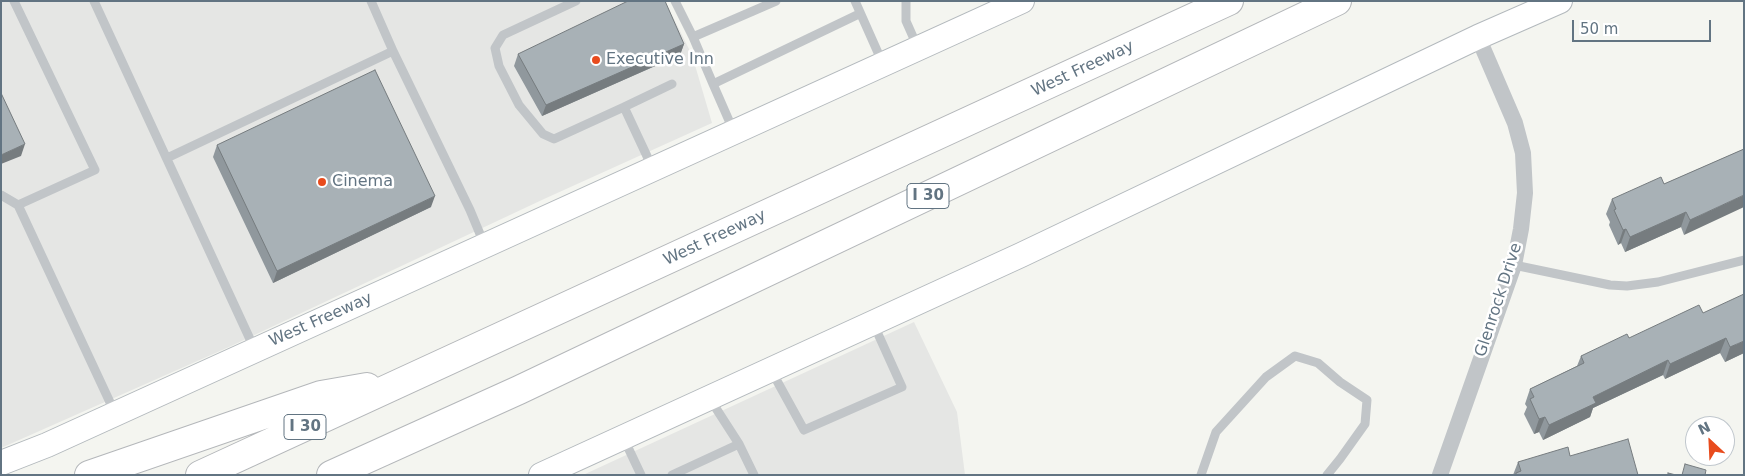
<!DOCTYPE html>
<style>
body{margin:0}
#map{position:relative;width:1745px;height:476px;overflow:hidden;background:#f4f5f0;font-family:"DejaVu Sans",sans-serif}
canvas{display:block}
.frame{position:absolute;inset:0;border:2px solid #627482;pointer-events:none}
.north{position:absolute;left:1685px;top:416px;width:50px;height:50px;box-sizing:border-box;background:#fff;border:1px solid #c0c7cd;border-radius:50%;rotate:335deg;font-size:14px;font-weight:700;line-height:20px;text-align:center;color:#627482}
.north::after{content:'';display:block;margin:auto;width:18px;height:22px;background:#e84b1d;clip-path:polygon(50% 0,100% 100%,50% 72%,0 100%)}
.scale{position:absolute;left:1572px;top:20px;width:139px;height:22px;box-sizing:border-box;border:2px solid #627482;border-top:0;padding-left:6px;font-size:15px;line-height:18px;white-space:nowrap;color:#627482;-webkit-text-stroke:4px #fff;paint-order:stroke}
</style>
<div id="map">
<canvas width="1745" height="476"></canvas>
<div class="frame"></div>
<div class="north">N</div>
<div class="scale">50 m</div>
</div>
<script>
const ctx = document.querySelector('canvas').getContext('2d');
ctx.lineJoin = 'round';
function fill(path, color) {
  ctx.fillStyle = color;
  ctx.fill(path, 'evenodd');
}
function toPath(rows) {
  const path = new Path2D();
  for (const r of rows) {
    path.moveTo(r[0], r[1]);
    for (let i = 2; i < r.length; i += 2) path.lineTo(r[i], r[i + 1]);
  }
  return path;
}
function strokePath(path, color, width, dash) {
  ctx.strokeStyle = color;
  ctx.lineWidth = width;
  ctx.lineCap = dash ? 'butt' : 'round';
  ctx.setLineDash(dash || []);
  ctx.stroke(path);
}
function drawText(font, color, halo, rows, align = 'center') {
  ctx.font = font + ' "DejaVu Sans",sans-serif';
  ctx.lineWidth = 5;
  ctx.setLineDash([]);
  ctx.textBaseline = 'middle';
  ctx.strokeStyle = halo;
  ctx.fillStyle = color;
  for (const [text, x, y, turn = 0] of rows) {
    ctx.save();
    ctx.translate(x, y);
    ctx.rotate((+turn || 0) * Math.PI / 180);
    ctx.textAlign = isNaN(turn) ? turn : align;
    if (halo) ctx.strokeText(text, 0, 0);
    ctx.fillText(text, 0, 0);
    ctx.restore();
  }
}
const built = toPath([
 [1,1,665,1,692,55,712,123,544,199,229,347,1,448],
 [914,322,957,412,965,475,583,475]
]);
const lane = toPath([
 [14,1,95,170,18,205,115,413],
 [94,1,255,350],
 [371,1,393,51,470,210,485,246],
 [576,1,503,35,495,48,499,66,519,105,543,134,554,139,624,107,653,169],
 [675,1,693,37],
 [776,1,693,37,713,84,859,14],
 [855,1,883,64],
 [906,1,906,21,918,48],
 [713,84,734,132],
 [624,107,672,84],
 [167,158,393,51],
 [1,195,18,205],
 [1514,265,1610,285,1627,286,1658,282,1744,260],
 [771,370,804,430,902,387,874,325],
 [710,399,739,444,754,475],
 [624,439,641,475],
 [672,475,739,444],
 [1201,475,1216,432,1266,377,1295,356,1318,363,1340,382,1367,400,1365,424,1340,459,1327,475]
]);
const street = toPath([
 [1440,475,1514,265,1521,229,1525,193,1523,153,1515,123,1478,37]
]);
const secondary = toPath([
 [1,463,47,445,1022,1],
 [541,475,1021,255,1478,37,1560,1]
]);
const highway = toPath([
 [89,475,321,395,367,387],
 [200,475,1229,1],
 [331,475,519,390,1337,1]
]);
const wall = toPath([
 [684,44,680,55,542,116,514,66,518,54],
 [217,145,431,207,273,283,213,157],
 [1744,149,1684,235,1681,227,1625,252,1621,243,1618,245,1609,225,1610,222,1606,214,1612,199,1664,184],
 [1703,313,1744,353,1725,362,1720,353,1665,379,1663,375,1593,408,1590,417,1543,440,1539,432,1534,434,1524,414,1527,407,1525,404,1530,389,1577,366,1581,356],
 [1570,456,1638,475,1513,475,1518,462]
]);
const shadedWall = toPath([
 [684,44,680,55,542,116,546,105],
 [25,144,21,156,1,164,1,155],
 [1744,195,1744,207,1684,235,1690,220],
 [435,196,431,207,273,283,277,271],
 [1686,212,1681,227,1625,252,1630,237],
 [1626,229,1621,243,1618,245,1623,230],
 [1726,338,1720,353,1665,379,1670,364],
 [1744,341,1744,353,1725,362,1730,347],
 [1668,360,1663,375,1593,408,1590,417,1543,440,1549,425,1593,397],
 [1545,417,1539,432,1534,434,1539,419]
]);
const building = toPath([
 [628,1,665,1,684,44,546,105,518,54,628,1],
 [375,70,435,196,277,271,217,145,375,70],
 [1,93,25,144,1,155,1,93],
 [1744,149,1744,195,1690,220,1686,212,1630,237,1626,229,1623,230,1614,210,1616,209,1612,199,1661,177,1664,184,1744,149],
 [1744,294,1744,341,1730,347,1726,338,1670,364,1668,360,1593,397,1596,403,1549,425,1545,417,1539,419,1530,399,1534,397,1530,389,1584,363,1581,356,1627,334,1629,338,1699,305,1703,313,1744,294],
 [1628,439,1638,475,1516,475,1516,473,1521,471,1518,462,1568,447,1570,456,1628,439],
 [1685,464,1706,470,1705,475,1682,475,1685,464],
 [1668,473,1676,475,1668,475,1668,473]
]);
const markers = [
 [596,60,5,"#e84b1d"],
 [322,182,5,"#e84b1d"]
];
const shields = [
 [928,196,42],
 [305,427,42]
];
const shieldNames = [
 ["I 30",928,196],
 ["I 30",305,427]
];
const poiNames = [
 ["Executive Inn",606,60],
 ["Cinema",332,182]
];
const streetNames = [
 ["West Freeway",1083,69,-25],
 ["West Freeway",715,238,-25],
 ["Glenrock Drive",1499,300,-72],
 ["West Freeway",321,320,-24]
];
fill(built, '#e5e6e4');
strokePath(secondary, '#b3b9bd', 26);
strokePath(highway, '#b4b7ba', 30);
strokePath(lane, '#c1c5c8', 9);
strokePath(street, '#c1c5c8', 16);
strokePath(secondary, '#fff', 24);
strokePath(highway, '#fff', 28);
fill(wall, '#90989d');
fill(shadedWall, '#767c7f');
fill(building, '#a8b1b6');
strokePath(building, '#767c7f', 1);
for (const [x, y, r, color] of markers) {
  const dot = new Path2D();
  dot.arc(x, y, r, 0, 2 * Math.PI);
  ctx.fillStyle = color;
  ctx.fill(dot);
  strokePath(dot, '#fff', 2);
}
for (const [x, y, w] of shields) {
  const box = new Path2D();
  box.roundRect(x - w / 2, y - 12.5, w, 25, 4);
  ctx.fillStyle = '#fff';
  ctx.fill(box);
  strokePath(box, '#627482', 1);
}
drawText('bold 15px', '#627482', null, shieldNames);
drawText('16px', '#627482', '#fff', poiNames, 'left');
drawText('16px', '#627482', '#fff', streetNames);
</script>
